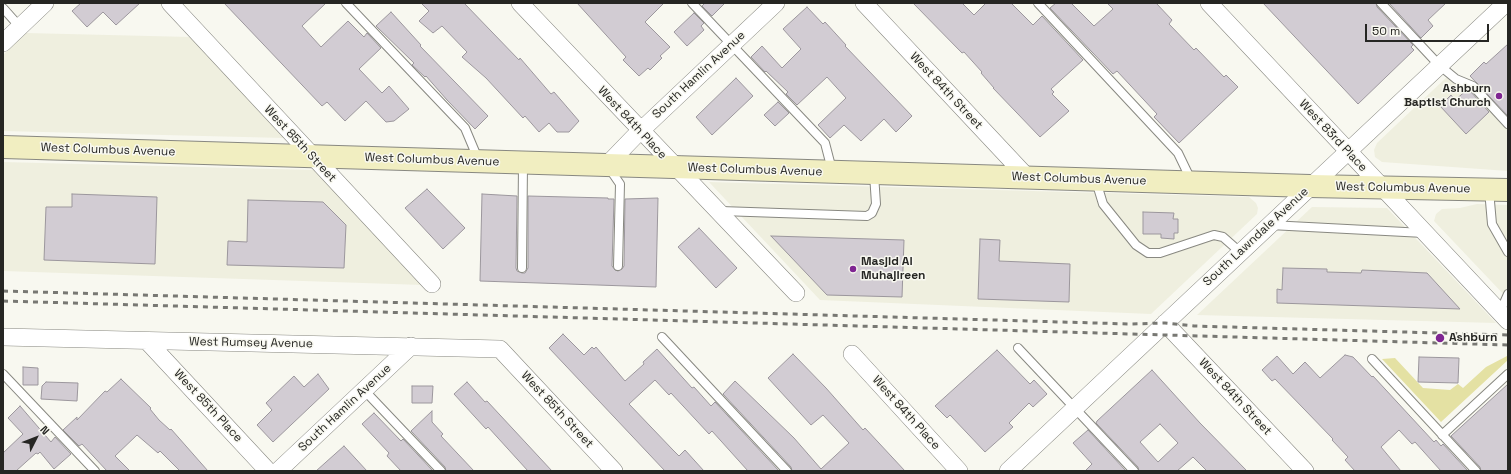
<!DOCTYPE html>
<style>
body{margin:0}
#map{position:relative;width:1511px;height:474px;overflow:hidden;background:#f8f8f0;font-family:"Space Grotesk",sans-serif}
canvas{display:block}
.frame{position:absolute;inset:0;border:4px solid #262623;pointer-events:none}
.north{position:absolute;left:16px;top:418px;width:40px;height:40px;-webkit-text-stroke:3px #f8f8f0;paint-order:stroke;rotate:48deg;font-size:11px;font-weight:700;line-height:16px;text-align:center;color:#262623}
.north::after{content:'';display:block;margin:auto;width:14px;height:18px;background:#262623;clip-path:polygon(50% 0,100% 100%,50% 72%,0 100%)}
.scale{position:absolute;left:1365px;top:24px;width:124px;height:18px;box-sizing:border-box;border:2px solid #262623;border-top:0;padding-left:5px;font-size:12px;line-height:14px;white-space:nowrap;color:#262623;-webkit-text-stroke:3px #f8f8f0;paint-order:stroke}
</style>
<div id="map">
<canvas width="1511" height="474"></canvas>
<div class="frame"></div>
<div class="north">N</div>
<div class="scale">50 m</div>
</div>
<script>
const ctx = document.querySelector('canvas').getContext('2d');
ctx.lineJoin = 'round';
function fill(path, color) {
  ctx.fillStyle = color;
  ctx.fill(path, 'evenodd');
}
function toPath(rows) {
  const path = new Path2D();
  for (const r of rows) {
    path.moveTo(r[0], r[1]);
    for (let i = 2; i < r.length; i += 2) path.lineTo(r[i], r[i + 1]);
  }
  return path;
}
function strokePath(path, color, width, dash) {
  ctx.strokeStyle = color;
  ctx.lineWidth = width;
  ctx.lineCap = dash ? 'butt' : 'round';
  ctx.setLineDash(dash || []);
  ctx.stroke(path);
}
function drawText(font, color, halo, rows, align = 'center') {
  ctx.font = font + ' "Space Grotesk",sans-serif';
  ctx.lineWidth = 3;
  ctx.setLineDash([]);
  ctx.textBaseline = 'middle';
  ctx.strokeStyle = halo;
  ctx.fillStyle = color;
  for (const [text, x, y, turn = 0] of rows) {
    ctx.save();
    ctx.translate(x, y);
    ctx.rotate((+turn || 0) * Math.PI / 180);
    ctx.textAlign = isNaN(turn) ? turn : align;
    if (halo) ctx.strokeText(text, 0, 0);
    ctx.fillText(text, 0, 0);
    ctx.restore();
  }
}
const built = toPath([
 [26,33,191,37,284,138,3,131,3,55],
 [1450,74,1473,86,1508,124,1508,171,1382,162,1375,157,1374,150,1377,143],
 [3,162,315,170,423,285,3,271],
 [709,182,1249,197,1256,203,1258,208,1257,214,1151,314,820,300],
 [1477,204,1508,205,1508,299,1434,221,1436,214,1442,209,1460,208],
 [1312,207,1387,208,1496,323,1197,315]
]);
const green = toPath([
 [1507,356,1508,360,1441,422,1382,359,1395,358,1423,388,1450,390,1458,384,1463,388,1486,367]
]);
const building = toPath([
 [81,3,140,3,116,25,103,12,87,27,72,11,81,3],
 [224,3,326,3,302,26,321,47,348,21,364,37,367,33,381,48,359,69,382,93,389,86,409,109,394,121,386,122,366,101,345,121,327,102,322,106,224,3],
 [421,3,464,3,519,60,520,58,551,94,554,92,579,121,569,132,557,132,549,123,539,132,525,116,523,118,486,78,462,57,467,52,442,26,433,33,419,21,429,11,421,3],
 [577,3,664,3,645,22,670,47,660,56,662,58,650,70,648,68,639,76,623,60,626,57,577,3],
 [705,3,725,3,712,16,702,6,705,3],
 [913,3,962,3,974,15,986,3,1011,3,1033,25,1042,16,1083,60,1051,89,1054,92,1052,94,1069,111,1040,137,993,88,994,88,981,73,982,72,964,52,962,53,913,3],
 [1056,3,1071,3,1094,26,1113,9,1107,3,1156,3,1172,20,1169,24,1194,50,1196,48,1224,77,1226,75,1238,87,1179,143,1154,117,1157,114,1117,71,1113,74,1050,8,1056,3],
 [1263,3,1376,3,1377,7,1413,45,1411,47,1414,50,1358,104,1263,3],
 [1389,3,1446,3,1428,20,1433,26,1421,38,1389,3],
 [807,7,823,24,825,22,846,45,845,46,912,116,896,132,884,119,861,141,844,125,830,138,818,125,846,98,827,77,797,105,786,94,788,92,766,71,765,72,751,57,762,46,782,68,801,49,783,29,807,7],
 [391,12,421,45,420,46,488,116,475,129,447,100,426,76,425,77,412,65,414,63,376,26,391,12],
 [694,13,704,23,701,26,704,30,687,46,674,32,694,13],
 [1508,44,1508,116,1470,76,1484,62,1486,64,1508,44],
 [736,78,753,96,712,135,696,117,736,78],
 [1467,90,1470,91,1489,112,1466,134,1440,106,1451,95,1455,100,1467,90],
 [778,102,789,113,775,126,764,115,778,102],
 [427,189,465,228,443,249,405,208,427,189],
 [72,194,157,197,155,264,44,260,46,207,72,207,72,194],
 [482,194,517,196,516,268,517,271,522,273,525,273,528,268,528,196,608,198,608,199,614,199,612,266,615,270,618,271,622,269,624,266,625,199,658,198,656,287,480,281,482,194],
 [248,200,323,202,346,225,344,268,227,265,228,241,247,242,248,200],
 [1143,212,1174,213,1173,219,1178,219,1178,233,1174,233,1174,239,1161,238,1161,234,1143,234,1143,212],
 [699,228,737,268,716,288,678,247,699,228],
 [771,236,904,240,902,297,827,295,771,236],
 [980,239,1000,240,999,261,1070,264,1069,302,978,299,980,239],
 [1283,268,1327,269,1327,272,1361,273,1362,270,1427,273,1460,309,1277,303,1277,289,1282,290,1283,268],
 [563,334,584,355,592,347,594,349,596,347,625,381,644,364,643,362,657,349,692,388,694,387,711,406,715,402,779,471,748,471,712,431,709,434,671,393,669,395,655,380,629,404,673,450,679,456,685,450,704,471,665,471,549,348,563,334],
 [997,350,1030,384,1034,380,1047,394,1033,407,1029,403,1009,423,1013,427,985,452,950,415,947,418,935,406,997,350],
 [793,354,826,388,863,430,865,428,905,471,792,471,791,467,723,394,735,381,794,438,821,469,849,443,823,415,811,425,768,378,793,354],
 [1345,355,1353,357,1372,377,1373,376,1434,442,1436,440,1441,446,1443,444,1468,471,1441,471,1415,442,1412,444,1399,430,1381,447,1401,471,1355,471,1345,460,1348,457,1332,440,1333,439,1275,379,1272,381,1262,370,1277,356,1293,374,1305,362,1320,378,1345,355],
 [1419,357,1459,358,1458,383,1418,382,1419,357],
 [23,367,38,368,38,385,23,385,23,367],
 [1152,370,1200,423,1247,471,1207,471,1193,457,1177,471,1139,471,1138,467,1096,423,1097,421,1152,370],
 [1160,424,1178,443,1158,462,1140,442,1160,424],
 [318,374,329,389,273,442,257,425,272,410,266,403,294,376,304,387,318,374],
 [121,379,151,408,150,409,159,420,170,430,171,429,208,471,180,471,160,451,158,453,137,435,115,456,130,471,107,471,82,444,79,446,63,430,77,417,77,420,105,391,107,392,121,379],
 [46,382,78,383,77,401,41,399,42,386,46,382],
 [467,382,485,402,487,401,552,471,528,471,488,427,486,429,454,394,467,382],
 [1508,384,1508,471,1481,471,1480,467,1451,436,1508,384],
 [412,386,433,386,432,403,412,403,412,386],
 [20,406,51,442,55,437,71,454,54,469,40,452,38,454,36,453,16,471,3,471,3,453,23,434,8,418,20,406],
 [432,411,432,422,443,434,441,436,474,471,446,471,445,467,411,431,432,411],
 [374,413,401,441,403,439,433,471,401,471,387,456,389,453,362,424,374,413],
 [1088,430,1126,471,1085,471,1092,464,1073,443,1088,430],
 [344,446,367,471,316,471,344,446]
]);
const lane = toPath([
 [346,3,465,128,478,159],
 [692,3,825,143,832,170],
 [1038,3,1178,153,1191,180],
 [1381,3,1439,65,1456,79,1473,86,1508,124],
 [3,8,20,27],
 [609,168,620,184,618,266],
 [1096,181,1103,204,1136,245,1148,253,1160,253,1214,235,1223,237,1240,252],
 [1489,190,1492,224,1508,252],
 [721,211,867,216,872,213,876,204,874,174],
 [1270,225,1424,233],
 [522,268,523,164],
 [1500,312,1508,294],
 [662,337,787,471],
 [1018,348,1134,471],
 [1372,359,1476,471],
 [3,374,95,471],
 [364,390,441,471],
 [1442,435,1508,374]
]);
const street = toPath([
 [170,3,432,284],
 [520,3,796,293],
 [864,3,1028,178],
 [1209,3,1508,321],
 [3,43,45,3],
 [607,165,634,137,776,3],
 [1165,323,1305,471],
 [3,337,500,349,614,471],
 [147,341,268,471],
 [852,354,959,471],
 [278,471,411,346],
 [1008,471,1506,3]
]);
const secondary = toPath([
 [3,147,1310,186,1508,190]
]);
const rail = toPath([
 [3,291,1130,324,1165,323,1194,326,1508,335],
 [3,301,1508,345]
]);
const markers = [
 [1499,96,4,"#7f2592"],
 [853,269,4,"#7f2592"],
 [1440,338,5,"#7f2592"]
];
const streetNames = [
 ["South Hamlin Avenue",699,75,-43],
 ["West 84th Street",946,91,47],
 ["West 84th Place",632,123,47],
 ["West 83rd Place",1333,136,47],
 ["West 85th Street",300,144,47],
 ["West Columbus Avenue",108,150,2],
 ["West Columbus Avenue",432,160,2],
 ["West Columbus Avenue",755,170,2],
 ["West Columbus Avenue",1079,179,2],
 ["West Columbus Avenue",1403,188,1],
 ["South Lawndale Avenue",1256,237,-43],
 ["West Rumsey Avenue",251,343,1],
 ["West 84th Street",1235,397,47],
 ["West 85th Place",208,406,47],
 ["South Hamlin Avenue",345,408,-43],
 ["West 85th Street",557,410,47],
 ["West 84th Place",906,413,48]
];
const poiNames = [
 ["Ashburn",1491,89,"right"],
 ["Baptist Church",1491,103,"right"],
 ["Masjid Al",861,262],
 ["Muhajireen",861,276],
 ["Ashburn",1449,338]
];
fill(built, '#efefdf');
fill(green, '#e4e1a3');
fill(building, '#d2ccd3');
strokePath(building, '#9c979d', 1);
strokePath(lane, '#888881', 10);
strokePath(street, '#888881', 18);
strokePath(secondary, '#888881', 24);
strokePath(lane, '#fff', 8);
strokePath(street, '#fff', 17);
strokePath(secondary, '#f1eec1', 22);
strokePath(rail, '#787873', 3, [5, 5]);
for (const [x, y, r, color] of markers) {
  const dot = new Path2D();
  dot.arc(x, y, r, 0, 2 * Math.PI);
  ctx.fillStyle = color;
  ctx.fill(dot);
  strokePath(dot, '#f8f8f0', 1.5);
}
drawText('12px', '#262623', '#f8f8f0', streetNames);
drawText('bold 12px', '#262623', '#f8f8f0', poiNames, 'left');
</script>
